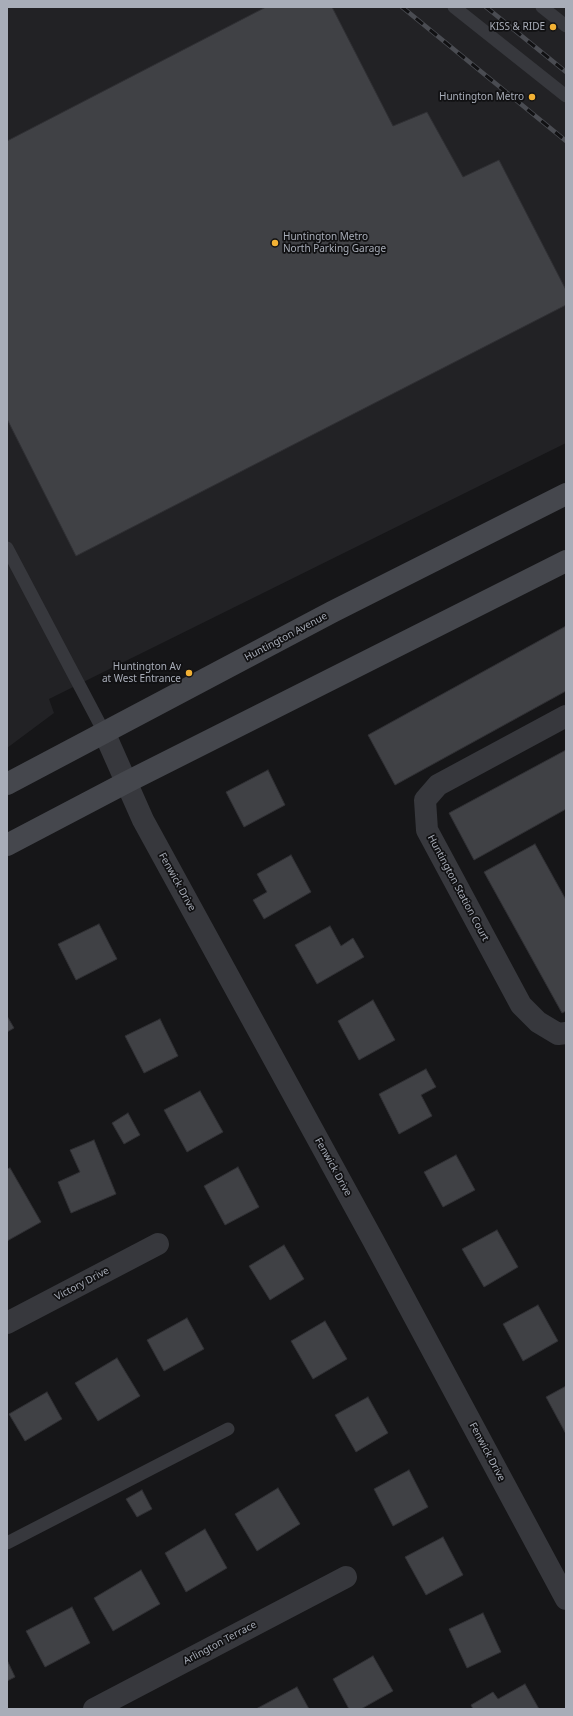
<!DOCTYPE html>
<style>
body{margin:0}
#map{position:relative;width:573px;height:1716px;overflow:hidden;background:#161618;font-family:"Noto Sans",sans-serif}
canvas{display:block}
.frame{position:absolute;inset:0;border:8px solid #a8adb8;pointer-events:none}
</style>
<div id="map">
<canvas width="573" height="1716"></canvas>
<div class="frame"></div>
</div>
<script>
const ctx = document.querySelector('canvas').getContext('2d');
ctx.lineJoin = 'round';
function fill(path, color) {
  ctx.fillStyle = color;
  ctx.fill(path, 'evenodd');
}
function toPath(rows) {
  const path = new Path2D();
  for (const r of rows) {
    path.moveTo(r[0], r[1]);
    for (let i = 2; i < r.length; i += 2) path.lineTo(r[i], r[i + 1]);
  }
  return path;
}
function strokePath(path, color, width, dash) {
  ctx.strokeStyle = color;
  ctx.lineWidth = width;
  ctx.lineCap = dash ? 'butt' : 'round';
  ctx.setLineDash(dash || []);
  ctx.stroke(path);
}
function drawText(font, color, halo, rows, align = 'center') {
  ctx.font = font + ' "Noto Sans",sans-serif';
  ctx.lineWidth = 3.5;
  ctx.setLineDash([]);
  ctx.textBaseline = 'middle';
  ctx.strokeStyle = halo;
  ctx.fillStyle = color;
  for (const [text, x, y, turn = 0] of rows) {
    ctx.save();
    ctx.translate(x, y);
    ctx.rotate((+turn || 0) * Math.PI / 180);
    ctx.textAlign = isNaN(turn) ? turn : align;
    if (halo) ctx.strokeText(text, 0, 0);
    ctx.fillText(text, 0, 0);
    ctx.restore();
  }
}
const built = toPath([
 [7,7,566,7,566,443,49,699,54,713,7,748]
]);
const building = toPath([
 [266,7,332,7,393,126,427,112,463,177,499,160,566,290,566,305,76,556,7,419,7,141,266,7],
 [566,626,566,691,395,785,368,735,566,626],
 [566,750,566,809,474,860,449,813,566,750],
 [268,770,285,805,244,827,226,792,268,770],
 [535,844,566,900,566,1011,562,1013,484,872,535,844],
 [291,855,311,892,264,919,253,900,267,892,257,874,291,855],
 [99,924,117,959,76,980,58,944,99,924],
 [330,926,341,946,353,938,364,957,317,984,295,945,330,926],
 [373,1000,395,1040,359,1060,338,1021,373,1000],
 [7,1016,14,1028,7,1032,7,1016],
 [160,1019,178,1056,144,1073,125,1036,160,1019],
 [426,1069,436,1087,421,1095,432,1116,399,1134,379,1094,426,1069],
 [200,1091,223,1132,187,1152,164,1110,200,1091],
 [128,1113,140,1135,124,1144,112,1123,128,1113],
 [94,1140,116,1194,71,1213,58,1182,80,1172,70,1150,94,1140],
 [456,1155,475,1190,443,1207,424,1172,456,1155],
 [238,1167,259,1207,225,1225,204,1186,238,1167],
 [10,1168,41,1222,7,1241,7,1169,10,1168],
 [497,1230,518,1267,484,1287,462,1249,497,1230],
 [284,1245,304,1279,270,1300,249,1266,284,1245],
 [538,1305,558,1341,523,1361,503,1324,538,1305],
 [187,1318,204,1349,164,1371,147,1340,187,1318],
 [325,1321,347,1359,313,1379,291,1341,325,1321],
 [117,1358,140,1396,98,1421,75,1383,117,1358],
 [566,1386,566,1434,546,1397,566,1386],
 [47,1392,62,1419,25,1441,9,1414,47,1392],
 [368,1397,388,1433,356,1452,335,1415,368,1397],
 [409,1470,428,1507,393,1526,374,1489,409,1470],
 [278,1488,300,1524,257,1551,235,1514,278,1488],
 [142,1490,152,1509,137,1517,126,1499,142,1490],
 [205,1529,227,1568,186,1592,165,1553,205,1529],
 [443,1537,463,1575,426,1595,405,1557,443,1537],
 [141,1570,160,1604,113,1631,94,1598,141,1570],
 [72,1607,90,1643,45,1667,26,1631,72,1607],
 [483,1613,501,1652,467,1668,449,1629,483,1613],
 [373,1656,393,1691,361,1709,349,1709,333,1679,373,1656],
 [7,1660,15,1677,7,1681,7,1660],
 [525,1684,539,1709,473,1709,471,1705,493,1692,498,1699,525,1684],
 [297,1687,309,1709,256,1709,297,1687]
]);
const service = toPath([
 [454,7,566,96],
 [542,7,566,26],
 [7,548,104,732],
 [7,1543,228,1429]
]);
const minor = toPath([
 [566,716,438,785,425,800,427,830,521,1005,538,1022,558,1034,566,1033],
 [104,732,143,820,373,1240,566,1599],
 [7,1323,158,1244],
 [94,1709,346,1577]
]);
const secondary = toPath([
 [7,784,332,612,566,494],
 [7,845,127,782,566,561]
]);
const rail = toPath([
 [402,7,566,141],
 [486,7,566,72]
]);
const markers = [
 [553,27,4,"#f2b134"],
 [532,97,4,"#f2b134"],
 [275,243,4,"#f2b134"],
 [189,673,4,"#f2b134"]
];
const poiNames = [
 ["KISS & RIDE",545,27],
 ["Huntington Metro",524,97],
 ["Huntington Metro",283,237,"left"],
 ["North Parking Garage",283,249,"left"],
 ["Huntington Av",181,667],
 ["at West Entrance",181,679]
];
const streetNames = [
 ["Huntington Avenue",286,637,-28],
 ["Fenwick Drive",177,882,61],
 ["Huntington Station Court",458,888,62],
 ["Fenwick Drive",333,1167,61],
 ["Victory Drive",82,1284,-28],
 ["Fenwick Drive",487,1452,62],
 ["Arlington Terrace",220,1643,-28]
];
fill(built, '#222225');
fill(building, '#404145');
strokePath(building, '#303034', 1);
strokePath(service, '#37383d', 13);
strokePath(minor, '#37383d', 22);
strokePath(secondary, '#45474d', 22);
strokePath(rail, '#4a4c52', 4.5);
strokePath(rail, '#111113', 3, [9]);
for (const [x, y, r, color] of markers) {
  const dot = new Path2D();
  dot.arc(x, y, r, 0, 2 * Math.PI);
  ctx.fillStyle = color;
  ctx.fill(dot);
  strokePath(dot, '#111113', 1.5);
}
drawText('10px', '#a8adb8', '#111113', poiNames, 'right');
drawText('10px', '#a8adb8', '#111113', streetNames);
</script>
